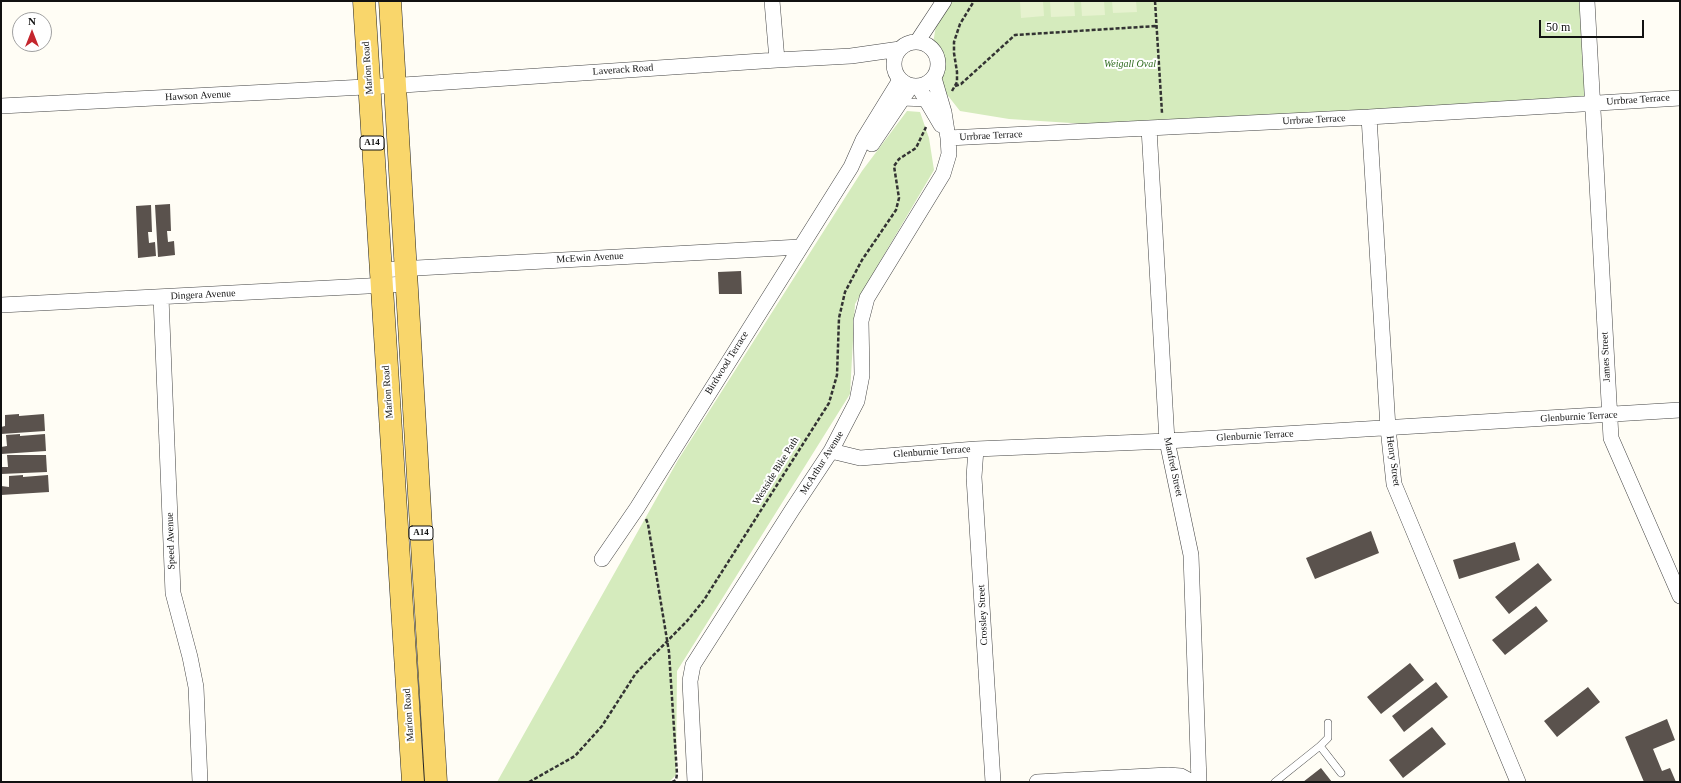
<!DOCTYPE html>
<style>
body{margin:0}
#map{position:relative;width:1681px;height:783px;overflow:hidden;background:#fffdf5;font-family:Georgia,serif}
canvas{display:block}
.frame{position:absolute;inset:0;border:2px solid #111;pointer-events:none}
.north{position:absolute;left:12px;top:12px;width:40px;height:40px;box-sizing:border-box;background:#fff;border:1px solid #a0a0a0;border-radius:50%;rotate:0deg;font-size:11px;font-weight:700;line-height:16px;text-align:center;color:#111}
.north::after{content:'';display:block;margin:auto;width:14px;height:18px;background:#c4262e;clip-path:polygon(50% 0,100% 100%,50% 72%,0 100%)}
.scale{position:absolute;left:1539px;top:20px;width:105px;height:18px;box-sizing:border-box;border:2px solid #111;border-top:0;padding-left:5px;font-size:12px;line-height:14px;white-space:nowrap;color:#111;-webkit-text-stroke:3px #fff;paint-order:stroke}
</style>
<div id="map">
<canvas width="1681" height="783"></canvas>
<div class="frame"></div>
<div class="north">N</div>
<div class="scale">50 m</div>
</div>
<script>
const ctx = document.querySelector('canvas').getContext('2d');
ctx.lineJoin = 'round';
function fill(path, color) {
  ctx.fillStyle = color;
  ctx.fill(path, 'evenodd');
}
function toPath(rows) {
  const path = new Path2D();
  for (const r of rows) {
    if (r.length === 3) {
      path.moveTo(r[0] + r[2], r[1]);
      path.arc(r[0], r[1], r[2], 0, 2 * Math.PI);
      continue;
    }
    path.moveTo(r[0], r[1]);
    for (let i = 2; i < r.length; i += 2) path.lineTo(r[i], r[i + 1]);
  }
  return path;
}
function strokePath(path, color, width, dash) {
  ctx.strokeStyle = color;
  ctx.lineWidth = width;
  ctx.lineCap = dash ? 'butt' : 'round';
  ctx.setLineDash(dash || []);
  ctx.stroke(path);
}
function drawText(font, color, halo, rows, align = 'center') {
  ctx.font = font + ' Georgia,serif';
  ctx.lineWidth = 4;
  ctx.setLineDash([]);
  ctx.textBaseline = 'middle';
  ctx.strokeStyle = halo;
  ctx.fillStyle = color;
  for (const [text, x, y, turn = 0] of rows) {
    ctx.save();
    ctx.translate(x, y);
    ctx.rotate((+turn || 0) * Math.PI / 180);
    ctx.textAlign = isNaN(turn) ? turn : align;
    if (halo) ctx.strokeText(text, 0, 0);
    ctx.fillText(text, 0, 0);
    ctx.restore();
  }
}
const green = toPath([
 [944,1,1587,1,1592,103,1149,128,1009,119,960,111,934,78,939,65,937,57,932,49,939,8],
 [907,111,920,112,929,138,934,170,855,304,850,394,677,671,676,775,670,781,656,782,497,782,678,460,862,171]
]);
const pitch = toPath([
 [1020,1,1043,1,1044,16,1021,18],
 [1050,1,1074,1,1075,16,1051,17],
 [1081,1,1104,1,1105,15,1082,16],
 [1112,1,1136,1,1137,12,1113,13]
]);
const building = toPath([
 [170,204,171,231,167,231,168,242,174,241,175,255,158,257,155,205],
 [151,205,152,232,148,232,149,243,155,242,156,256,138,258,136,206],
 [741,271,742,294,719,294,718,272],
 [19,414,19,416,44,414,45,431,1,434,1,427,5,426,5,415],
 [20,434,20,436,45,434,46,451,1,454,1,447,7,446,6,435],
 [7,455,46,455,47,472,1,474,1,467,8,467],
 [23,475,23,477,48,475,49,492,1,495,1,486,9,487,9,476],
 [1371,531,1379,553,1315,579,1306,558],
 [1515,542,1520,560,1459,579,1453,560],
 [1538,563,1552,580,1509,614,1495,597],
 [1536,606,1548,621,1505,655,1492,640],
 [1410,663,1424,680,1381,714,1367,697],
 [1436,682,1448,697,1404,732,1392,716],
 [1588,687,1600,702,1557,737,1544,721],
 [1667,719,1675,740,1653,749,1662,771,1670,768,1676,782,1644,782,1625,737],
 [1432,727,1446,744,1403,778,1389,760],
 [1321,768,1332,782,1303,782]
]);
const path = toPath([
 [1155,1,1162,113],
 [955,86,961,84,1015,35,1156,26],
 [952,91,957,82,957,72,954,53,954,42,960,24,974,1],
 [646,519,648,524,669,652,677,774,676,780,672,782],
 [529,782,575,756,602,726,636,673,687,621,704,600,829,403,837,375,839,318,845,292,862,260,896,210,899,198,894,166,899,159,916,148,926,127]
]);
const service = toPath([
 [901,102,928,103],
 [1320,746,1328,738,1328,723],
 [1275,782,1320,746,1341,773]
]);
const minor = toPath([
 [772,1,777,60],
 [1587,1,1611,438,1680,596],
 [916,64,22],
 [917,42,944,1],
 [918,86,941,125],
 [1,106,403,85,777,60,851,56,900,49],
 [1369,117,1388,428,1394,484,1518,782],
 [1149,128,1167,441,1191,555,1199,782],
 [948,138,1369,117,1680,98],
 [872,144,911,86],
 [380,270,800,247],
 [161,297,173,593,190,657,196,687,200,782],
 [1,305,406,284],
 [976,449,974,477,993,782],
 [831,451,860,458,976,449,1167,441,1680,410],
 [602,559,637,508,851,167,863,140,900,80],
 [695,782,690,681,693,665,792,510,831,451,857,401,862,375,861,321,867,298,943,174,949,154,948,138,944,112,934,78],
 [1037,782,1168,775,1181,776,1192,782]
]);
const primary = toPath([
 [364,1,413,782],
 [390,1,436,782]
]);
const shields = [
 [372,143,24],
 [421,533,24]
];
const shieldNames = [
 ["A14",372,143],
 ["A14",421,533]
];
const parkNames = [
 ["Weigall Oval",1130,64]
];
const streetNames = [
 ["Marion Road",368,68,-94],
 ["Laverack Road",623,70,-4],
 ["Hawson Avenue",198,96,-3],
 ["Urrbrae Terrace",1638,100,-4],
 ["Urrbrae Terrace",1314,120,-3],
 ["Urrbrae Terrace",991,136,-3],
 ["McEwin Avenue",590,258,-3],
 ["Dingera Avenue",203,295,-3],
 ["James Street",1606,357,-93],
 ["Birdwood Terrace",727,363,-58],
 ["Marion Road",388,392,-94],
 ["Glenburnie Terrace",1579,417,-3],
 ["Glenburnie Terrace",1255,436,-3],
 ["Glenburnie Terrace",932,452,-4],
 ["Henry Street",1393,461,82],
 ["McArthur Avenue",822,463,-58],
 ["Manfred Street",1173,467,78],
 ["Westside Bike Path",776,471,-58],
 ["Speed Avenue",171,541,-92],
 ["Crossley Street",983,615,-93],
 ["Marion Road",409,715,-94]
];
fill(green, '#d5ebbd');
fill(pitch, '#e6f2cf');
fill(building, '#5a524d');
strokePath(service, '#444', 8);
strokePath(minor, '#444', 16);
strokePath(primary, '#222', 23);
strokePath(path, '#333', 2.5, [4, 2]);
strokePath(service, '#fff', 7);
strokePath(minor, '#fff', 15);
strokePath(primary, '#f9d66b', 22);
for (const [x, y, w] of shields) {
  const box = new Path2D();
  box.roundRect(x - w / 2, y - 7, w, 14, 3);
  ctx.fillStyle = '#fff';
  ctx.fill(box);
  strokePath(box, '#111', 1);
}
drawText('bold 9px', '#111', null, shieldNames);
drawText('italic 10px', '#2f6b1f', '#fff', parkNames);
drawText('10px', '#111', '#fff', streetNames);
</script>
